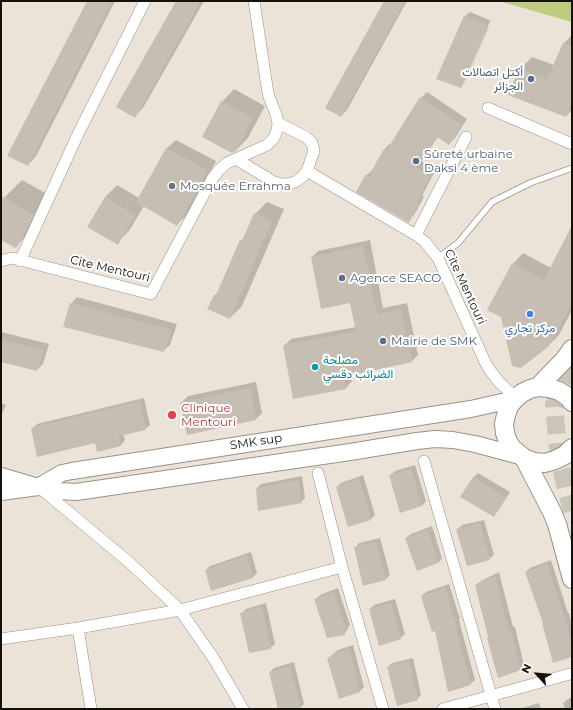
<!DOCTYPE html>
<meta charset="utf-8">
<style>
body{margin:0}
#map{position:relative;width:573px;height:710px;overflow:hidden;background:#ebe3d7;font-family:Montserrat,sans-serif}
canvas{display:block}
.frame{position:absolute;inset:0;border:2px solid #14110d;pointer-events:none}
.north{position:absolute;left:517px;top:654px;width:40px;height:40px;-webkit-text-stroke:3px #fff;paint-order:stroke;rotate:297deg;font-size:11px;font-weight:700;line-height:16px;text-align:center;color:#14110d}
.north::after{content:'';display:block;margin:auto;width:14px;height:18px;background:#14110d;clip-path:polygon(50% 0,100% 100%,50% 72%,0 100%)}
</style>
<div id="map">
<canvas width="573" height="710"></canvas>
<div class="frame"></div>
<div class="north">N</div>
</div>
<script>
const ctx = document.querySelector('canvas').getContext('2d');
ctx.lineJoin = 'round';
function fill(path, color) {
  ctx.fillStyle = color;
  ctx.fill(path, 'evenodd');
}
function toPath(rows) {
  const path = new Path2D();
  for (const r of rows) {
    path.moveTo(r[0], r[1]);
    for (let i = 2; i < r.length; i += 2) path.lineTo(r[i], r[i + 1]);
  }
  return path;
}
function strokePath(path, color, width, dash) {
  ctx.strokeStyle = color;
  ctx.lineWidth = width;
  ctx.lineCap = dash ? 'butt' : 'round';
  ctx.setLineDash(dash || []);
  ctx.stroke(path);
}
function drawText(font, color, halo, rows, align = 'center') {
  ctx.font = font + ' Montserrat,Vazirmatn,sans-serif';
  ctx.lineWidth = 4;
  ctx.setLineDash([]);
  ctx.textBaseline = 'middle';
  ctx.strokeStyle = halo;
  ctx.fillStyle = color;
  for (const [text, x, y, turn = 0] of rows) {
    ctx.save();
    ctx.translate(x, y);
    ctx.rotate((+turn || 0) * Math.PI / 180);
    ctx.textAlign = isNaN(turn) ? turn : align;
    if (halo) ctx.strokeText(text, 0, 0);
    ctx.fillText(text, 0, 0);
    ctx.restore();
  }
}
const green = toPath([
 [499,1,572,1,572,22]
]);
const shadow = toPath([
 [88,1,115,1,36,156,28,165],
 [177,1,204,1,143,108,135,116],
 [385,1,407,1,347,110,341,116],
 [470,12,492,21,465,82,461,87,438,79,465,16],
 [490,21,492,21,464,83,462,83],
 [572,35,572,110,566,116,509,95,520,69,532,57,554,65,564,43],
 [234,89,265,106,248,138,235,151,204,137,222,102],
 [427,92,467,119,455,138,449,143,438,137,421,161,436,169,422,196,424,197,414,215,408,221,367,175,373,169,384,150,389,144,391,145,421,98],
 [176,140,216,161,186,216,177,224,144,206,129,231,117,243,105,197,117,185,139,198,167,148],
 [22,180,51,196,34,228,15,247,1,239,1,203,4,198],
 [267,202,284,209,242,306,230,318,215,295,218,292,240,241,245,237,255,214],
 [572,227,572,310,559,335,548,346,513,264,523,253,551,268],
 [370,240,383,308,407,303,418,355,411,362,351,374,352,381,346,388,294,398,284,346,291,339,356,327,351,302,312,257,318,251],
 [77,297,177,324,170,345,163,351,71,304],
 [1,332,49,344,43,364,37,370,1,361],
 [256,382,262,413,256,419,181,403,188,396],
 [144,398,150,425,145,429,123,434,125,440,121,445,98,451,96,442,32,429,37,424],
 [1,403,6,405,1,416],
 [415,465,426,501,422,506,391,475,395,471],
 [478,473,510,492,498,511,494,515,462,496,474,477],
 [363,475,375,515,371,519,348,526,337,487,341,483],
 [302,476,305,498,301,502,257,488,261,484],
 [484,520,494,555,489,559,458,529,462,525],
 [432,526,442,558,438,563,406,538,411,534],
 [380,538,390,575,386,579,355,548,359,543],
 [251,552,257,573,253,577,212,590,206,570,210,566],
 [551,560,568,613,569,613,572,626,572,656,526,572,530,568],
 [499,572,513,627,515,627,524,665,520,669,476,585,481,581],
 [449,584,460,619,459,620,475,680,470,684,435,629,422,596,426,592],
 [338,588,350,625,348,627,348,629,344,634,315,600,320,595],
 [395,599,405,634,400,638,370,609,374,605],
 [266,603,275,644,270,648,241,614,246,609],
 [353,645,364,687,360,691,343,696,329,658,338,650],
 [413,658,421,695,417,699,388,667,392,663],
 [294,662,304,704,300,708,296,709,279,709,270,672,274,668],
 [572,697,572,709,565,709,563,703,568,699],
 [539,703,541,709,519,709]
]);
const building = toPath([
 [87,1,112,1,28,166,7,156],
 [176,1,201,1,135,118,116,107],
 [384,1,405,1,341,117,325,108],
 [464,16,489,26,461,88,436,79],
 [563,43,572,46,572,102,566,117,508,95,519,69,547,79],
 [420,97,462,125,449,145,437,137,416,167,431,175,417,202,419,203,409,223,356,192,366,174,369,176,383,150,386,151],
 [221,101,253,118,236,151,232,153,202,137],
 [166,148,208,170,177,226,136,202],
 [1,196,34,215,16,248,1,240],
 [105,197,135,215,118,245,87,227],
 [254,213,272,221,230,319,207,309,214,295,216,295,240,240,242,241],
 [572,225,572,303,549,346,521,368,512,366,501,317,487,310,512,263,544,280],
 [363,246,377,314,401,309,412,362,344,377,346,389,293,399,283,345,356,332,350,303,321,309,311,257],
 [70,303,172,330,164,352,63,327],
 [1,340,44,350,37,371,1,362],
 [250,388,256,420,187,435,180,403],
 [140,401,146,430,119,436,121,446,97,452,95,443,37,457,31,428],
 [411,469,422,506,400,513,389,475],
 [473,477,506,497,494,517,460,497],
 [359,478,371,520,348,527,336,487],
 [298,480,302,503,258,511,256,488],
 [480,523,490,560,467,566,456,529],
 [428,530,438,563,417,571,405,538],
 [376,542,386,580,363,586,354,547],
 [247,555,253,578,211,591,205,570],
 [547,564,564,616,565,616,572,647,572,657,553,663,542,623,543,623,525,572],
 [495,576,509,631,511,630,521,670,498,678,487,638,488,637,475,585],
 [445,588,456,624,455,624,471,685,448,692,435,631,432,632,421,596],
 [334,592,346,630,344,631,345,635,327,638,314,599],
 [391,603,401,639,379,646,369,609],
 [262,606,271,649,249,653,240,613],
 [349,649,360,692,339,699,327,658,333,656,332,654],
 [409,661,418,700,397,706,387,667],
 [290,666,301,709,278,709,269,672]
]);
const primaryTunnel = toPath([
 [572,366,564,382,554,405,559,460,572,511]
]);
const lane = toPath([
 [438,258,458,243,492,202,530,183,572,168]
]);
const street = toPath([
 [488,108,572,144],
 [236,159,274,182,280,184,286,184,292,183,297,181,303,176,307,171,314,151,312,143,306,137,278,123],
 [307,171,416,235,425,242,438,258,486,364,492,373,499,382,516,398],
 [416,235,466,137],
 [1,261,12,258,151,294,212,179,219,170,227,163,267,145,274,138,277,130,278,123,276,114,269,97,267,87,254,1],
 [20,261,78,134,145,1],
 [424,461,495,709],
 [318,473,342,567,383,709],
 [40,488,130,563,180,610,214,659,243,709],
 [78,628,91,709],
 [1,639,78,628,180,610,342,567],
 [443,709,570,674]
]);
const secondary = toPath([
 [1,476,38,487,62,473,72,471,471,409,515,399],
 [1,492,38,487,60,491,76,492,350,452,417,441,435,439,453,440,475,444,520,456]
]);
const primary = toPath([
 [538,387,564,360,572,349],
 [572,402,568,397,559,391,549,388,538,387,530,389,522,393,515,399,509,406,506,415,504,424,505,433,508,442,513,449,524,458,534,462,545,463,555,460,565,455,572,448],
 [524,458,552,512,557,524,572,579]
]);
const markers = [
 [531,79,4,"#5c6f8a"],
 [416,161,4,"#5c6f8a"],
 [172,186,4,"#6b7280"],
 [342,278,4,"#5c6f8a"],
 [530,314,4,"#3f7fe0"],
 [383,341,4,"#5c6f8a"],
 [315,367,4,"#0f9aa8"],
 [172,415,5,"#e0444e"]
];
const serviceNames = [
 ["أكتل اتصالات",523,72,"right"],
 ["الجزائر",523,86,"right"],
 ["Sûreté urbaine",424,154],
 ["Daksi 4 ème",424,168],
 ["Agence SEACO",350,278],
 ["Mairie de SMK",391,341]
];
const worshipNames = [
 ["Mosquée Errahma",180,186]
];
const streetNames = [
 ["Cite Mentouri",110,269,13],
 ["Cite Mentouri",465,287,65],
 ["SMK sup",256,442,-9]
];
const shopNames = [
 ["مركز تجاري",530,328]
];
const cultureNames = [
 ["مصلحة",323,360],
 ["الضرائب دقسي",323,374]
];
const healthNames = [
 ["Clinique",181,408],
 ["Mentouri",181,422]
];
fill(green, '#becc7c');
fill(shadow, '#0003');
fill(building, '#c6beb3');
strokePath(primaryTunnel, '#cbc4b9', 18, [18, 9]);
strokePath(lane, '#9a9288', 7);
strokePath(street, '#9a9288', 12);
strokePath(secondary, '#9a9288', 18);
strokePath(primary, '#9a9288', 20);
strokePath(lane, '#fff', 5.5);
strokePath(street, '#fff', 11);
strokePath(secondary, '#fff', 16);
strokePath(primary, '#fff', 18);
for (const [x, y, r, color] of markers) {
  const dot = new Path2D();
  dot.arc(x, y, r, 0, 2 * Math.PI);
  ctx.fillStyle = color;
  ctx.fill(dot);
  strokePath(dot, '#fff', 1.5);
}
drawText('12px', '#4e5e75', '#fff', serviceNames, 'left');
drawText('12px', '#5b616d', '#fff', worshipNames, 'left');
drawText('12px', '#14110d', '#fff', streetNames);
drawText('12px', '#366cbe', '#fff', shopNames);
drawText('12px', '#0d838f', '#fff', cultureNames, 'left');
drawText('12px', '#be3a42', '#fff', healthNames, 'left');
</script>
